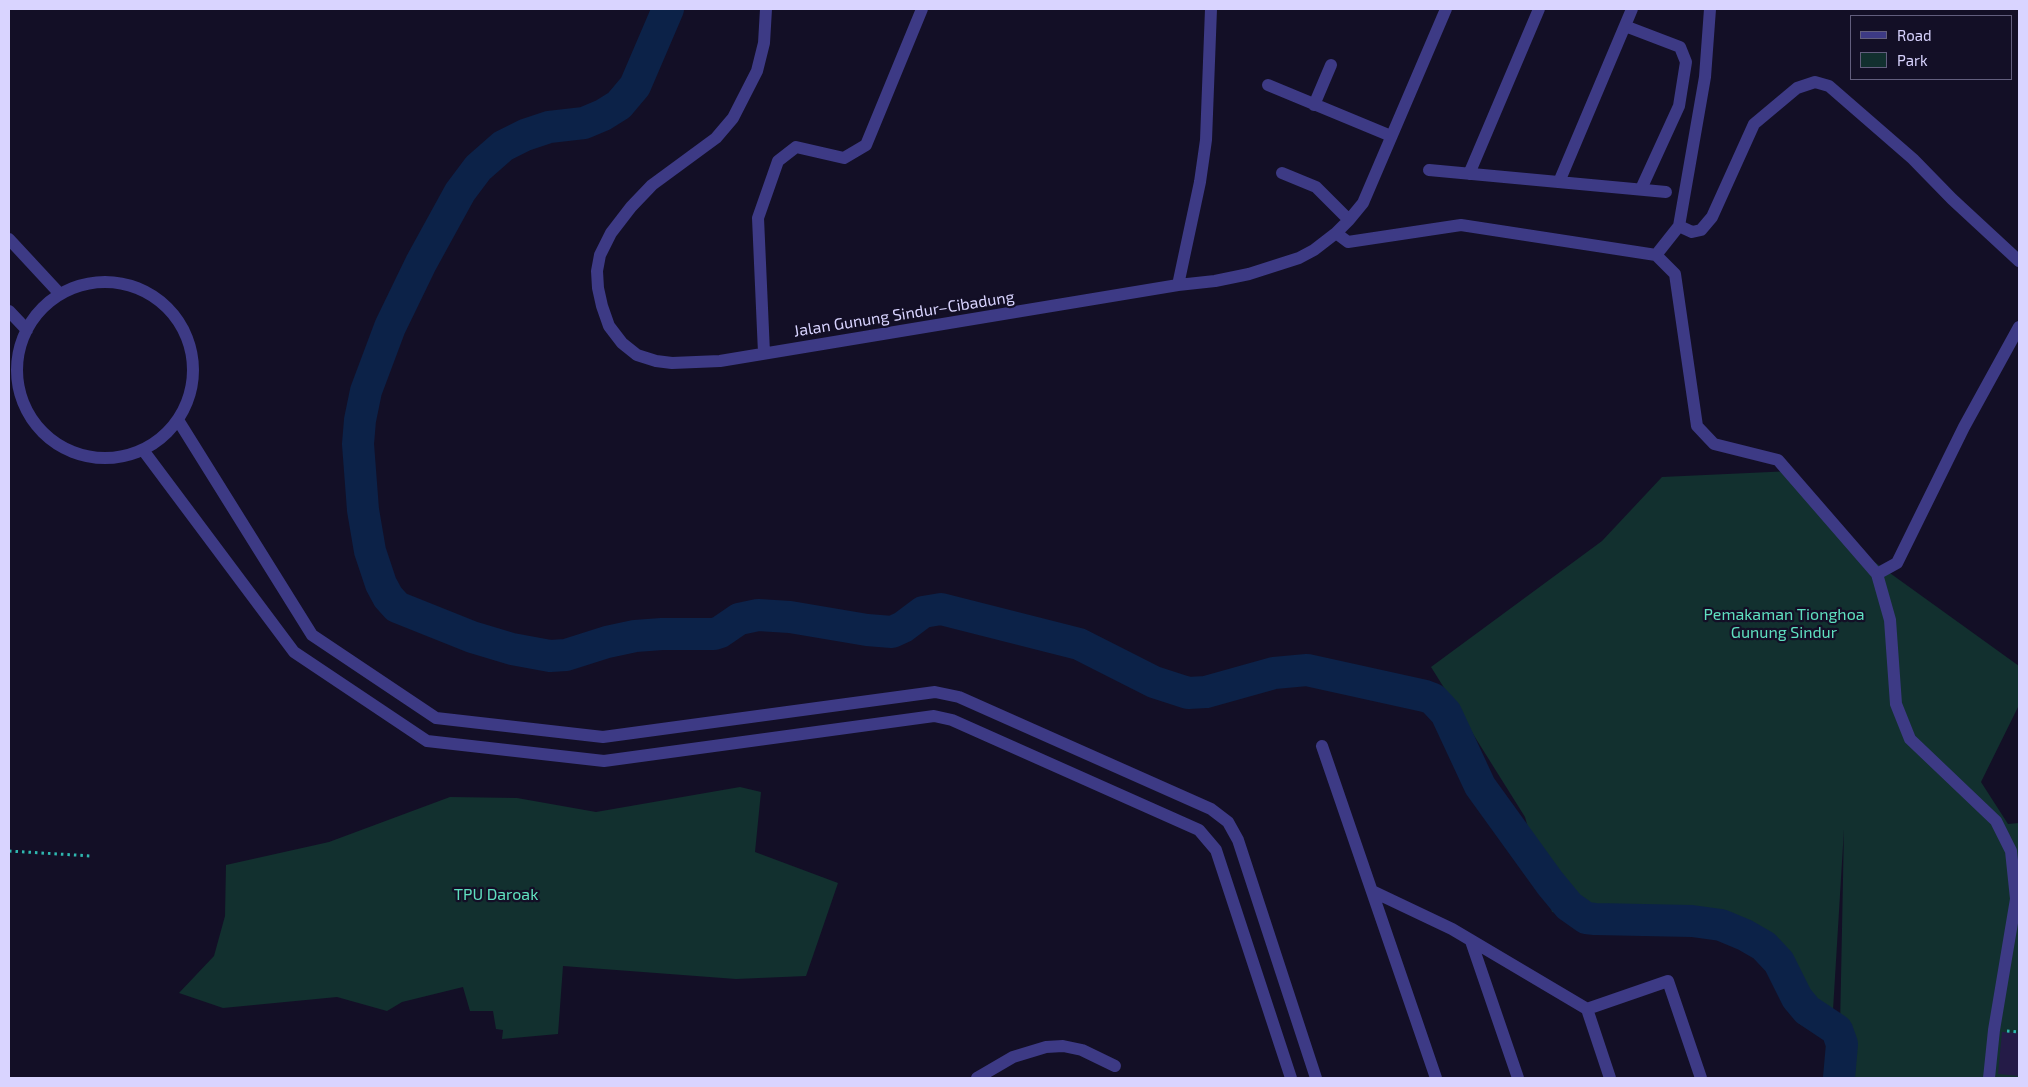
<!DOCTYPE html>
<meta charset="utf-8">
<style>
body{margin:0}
#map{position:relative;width:2028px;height:1087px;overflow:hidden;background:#130f26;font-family:"Exo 2",sans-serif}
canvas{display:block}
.frame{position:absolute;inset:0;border:10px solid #d9d4ff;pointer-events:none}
.legend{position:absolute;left:1850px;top:15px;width:162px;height:65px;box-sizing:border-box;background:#130f26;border:1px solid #625e7d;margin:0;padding:6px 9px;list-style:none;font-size:15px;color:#d9d4ff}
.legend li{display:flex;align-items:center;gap:10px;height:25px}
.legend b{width:25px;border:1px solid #625e7d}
</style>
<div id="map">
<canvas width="2028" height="1087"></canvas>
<div class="frame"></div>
<ul class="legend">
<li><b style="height:6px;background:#3d3a85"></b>Road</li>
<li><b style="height:14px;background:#12302f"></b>Park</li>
</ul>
</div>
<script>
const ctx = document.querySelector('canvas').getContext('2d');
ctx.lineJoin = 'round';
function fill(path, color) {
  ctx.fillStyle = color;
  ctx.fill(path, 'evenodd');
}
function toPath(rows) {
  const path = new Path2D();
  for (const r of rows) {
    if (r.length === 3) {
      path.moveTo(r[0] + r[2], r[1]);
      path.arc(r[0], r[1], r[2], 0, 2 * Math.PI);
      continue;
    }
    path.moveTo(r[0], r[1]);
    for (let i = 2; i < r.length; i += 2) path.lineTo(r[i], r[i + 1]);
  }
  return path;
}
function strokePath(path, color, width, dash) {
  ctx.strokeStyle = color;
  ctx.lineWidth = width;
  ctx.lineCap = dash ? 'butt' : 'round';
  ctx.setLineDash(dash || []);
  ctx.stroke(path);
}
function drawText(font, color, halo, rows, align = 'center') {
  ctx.font = font + ' "Exo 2",sans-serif';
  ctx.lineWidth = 4.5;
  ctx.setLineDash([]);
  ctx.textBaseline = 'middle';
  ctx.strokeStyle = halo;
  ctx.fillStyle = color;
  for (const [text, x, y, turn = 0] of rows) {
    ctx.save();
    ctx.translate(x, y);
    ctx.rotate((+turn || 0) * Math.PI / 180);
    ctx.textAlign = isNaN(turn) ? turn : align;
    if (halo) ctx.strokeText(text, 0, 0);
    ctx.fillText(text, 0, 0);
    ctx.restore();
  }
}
const green = toPath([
 [1792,471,1869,558,2019,666,2019,705,1981,782,2008,824,2019,823,2019,1078,1839,1078,1844,829,1831,1043,1798,1023,1788,980,1758,928,1716,915,1623,927,1552,912,1525,817,1431,667,1602,541,1662,477],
 [740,787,761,792,755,852,838,883,806,976,736,979,563,966,558,1034,502,1039,503,1030,496,1029,493,1011,470,1011,463,987,402,1002,387,1011,337,997,223,1008,179,993,214,956,225,916,226,865,329,842,450,797,517,798,596,812]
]);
const river = toPath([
 [668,9,635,86,619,105,603,115,584,123,549,127,525,135,503,146,478,168,460,192,421,263,390,327,366,391,360,420,358,444,363,510,370,551,381,584,388,597,397,607,472,637,512,649,550,656,566,655,607,642,635,636,662,634,714,634,720,632,739,619,758,615,790,617,867,630,892,632,903,627,923,612,941,609,1079,644,1154,682,1188,693,1206,692,1274,673,1307,670,1425,696,1433,699,1446,713,1480,786,1550,883,1569,906,1586,918,1595,919,1692,921,1721,925,1745,935,1764,946,1779,962,1797,998,1807,1010,1837,1030,1842,1044,1839,1078]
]);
const building = toPath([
 [2002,1032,2019,1033,2019,1076,1998,1074]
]);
const path = toPath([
 [9,851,91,856],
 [2007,1031,2019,1032]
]);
const minor = toPath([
 [766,9,764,43,757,71,733,118,716,138,652,185,631,207,611,233,600,255,597,271,598,288,602,306,609,326,622,343,637,355,656,361,672,363,720,361,1178,285,1215,281,1249,274,1299,258,1314,250,1336,233,1349,220,1363,203,1446,9],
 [1625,26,1680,47,1686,62,1679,106,1641,189],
 [1268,85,1391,136],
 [1314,105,1331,65],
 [1429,170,1666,192],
 [1282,173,1316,187,1349,220],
 [1469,174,1539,9],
 [1559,182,1632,9],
 [1679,226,1692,232,1701,230,1712,217,1754,124,1797,88,1815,82,1829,86,1913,159,1952,199,2019,261],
 [1336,233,1348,242,1461,225,1656,255,1675,274,1697,426,1714,444,1778,460,1877,574,1890,620,1896,704,1910,739,1996,821,2011,851,2016,899,1994,1030,1989,1078],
 [9,239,60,294],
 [1656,255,1679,226,1705,77,1710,9],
 [105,370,88],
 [1178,285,1200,182,1206,140,1211,9],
 [9,311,27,330],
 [764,353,758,218,778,161,796,147,844,158,866,145,922,9],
 [178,420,312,635,436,718,603,737,935,692,959,697,1211,809,1228,822,1238,840,1316,1078],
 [143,450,294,652,427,741,604,761,934,716,952,720,1199,830,1216,850,1291,1078],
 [1877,574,1897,563,1964,427,2019,327],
 [1322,746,1436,1078],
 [1372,891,1452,929,1587,1009,1668,981,1701,1078],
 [1471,941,1518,1078],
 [1587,1009,1610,1078],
 [977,1078,1013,1057,1046,1047,1063,1046,1082,1050,1115,1066]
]);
const streetNames = [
 ["Jalan Gunung Sindur–Cibadung",904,314,-9]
];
const parkNames = [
 ["Pemakaman Tionghoa",1784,615],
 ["Gunung Sindur",1784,633],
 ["TPU Daroak",496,895]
];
fill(green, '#12302f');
strokePath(river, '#0c2248', 32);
fill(building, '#241b47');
strokePath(path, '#2fb8b0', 3, [2.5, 4]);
strokePath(minor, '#3d3a85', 12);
drawText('16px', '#d9d4ff', '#130f26', streetNames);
drawText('16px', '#5fe0c0', '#130f26', parkNames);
</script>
